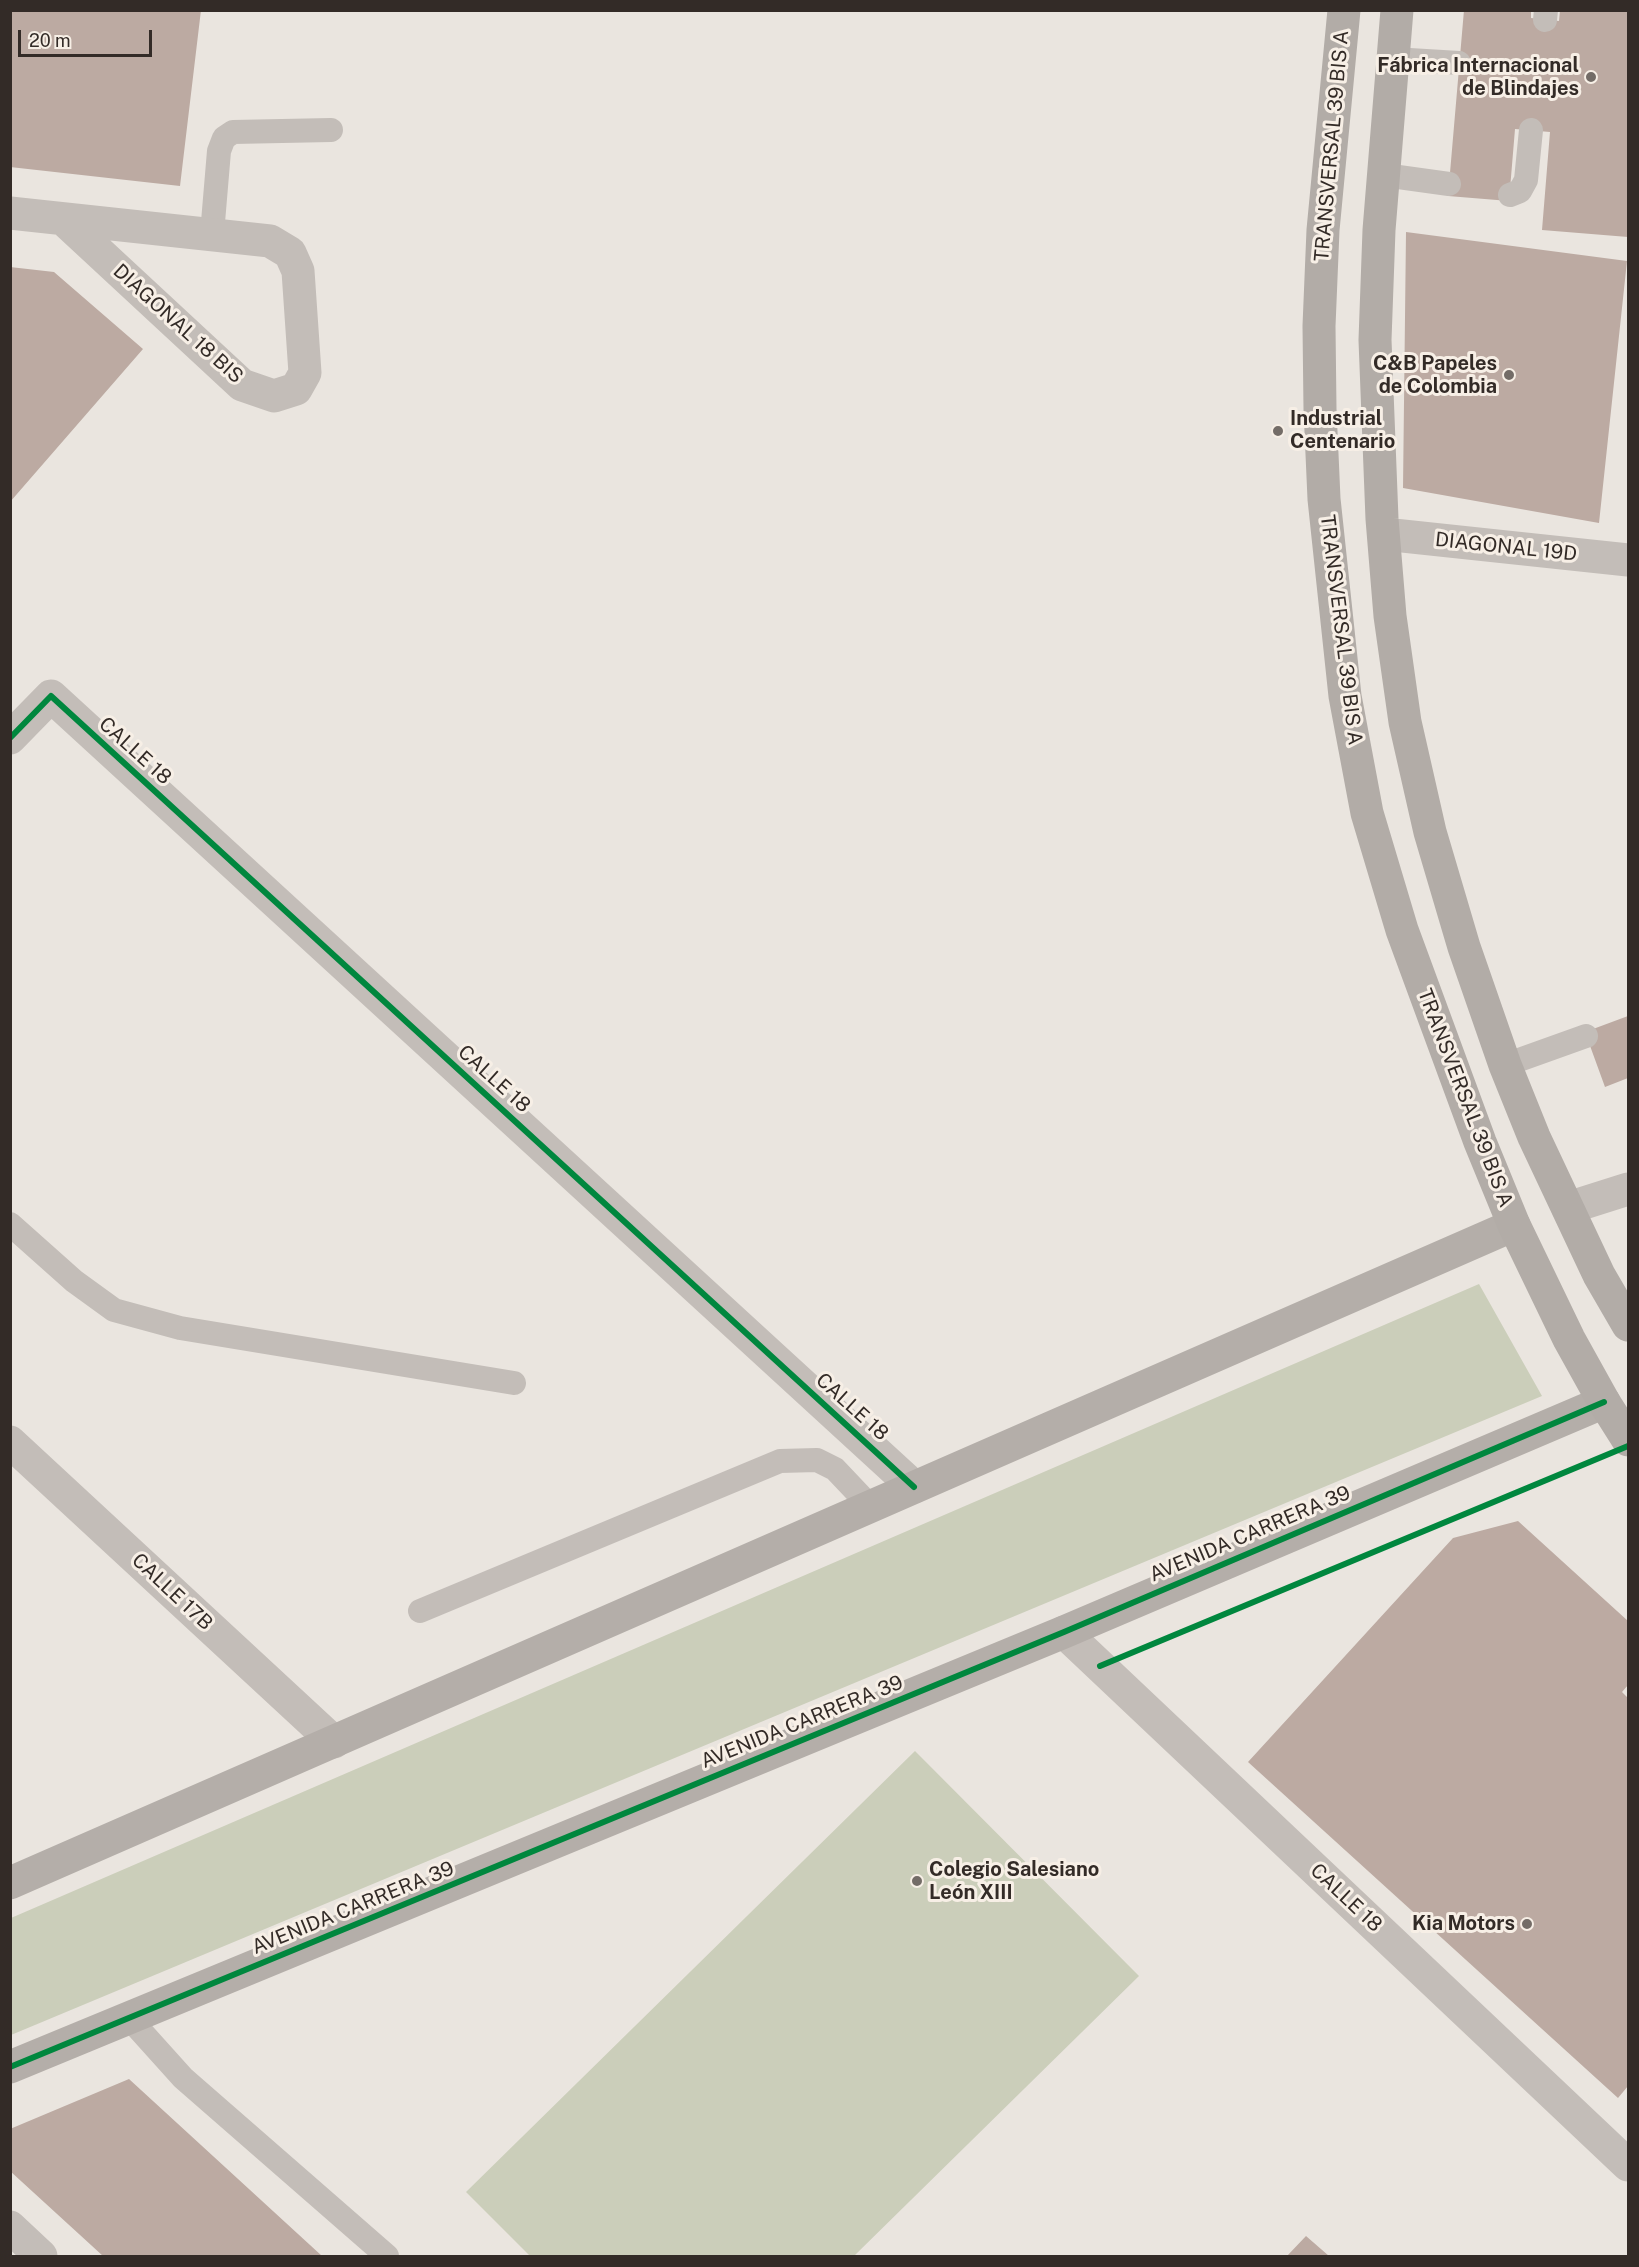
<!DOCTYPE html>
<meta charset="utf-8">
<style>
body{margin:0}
#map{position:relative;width:1639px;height:2267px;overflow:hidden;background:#eae5df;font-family:"Public Sans",sans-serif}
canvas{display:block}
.frame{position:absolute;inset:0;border:12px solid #332b27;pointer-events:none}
.scale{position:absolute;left:18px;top:30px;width:134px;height:27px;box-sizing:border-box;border:3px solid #332b27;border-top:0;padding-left:8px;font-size:18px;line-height:21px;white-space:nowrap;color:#332b27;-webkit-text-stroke:4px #f7efe6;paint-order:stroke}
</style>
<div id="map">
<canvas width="1639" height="2267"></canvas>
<div class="frame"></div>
<div class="scale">20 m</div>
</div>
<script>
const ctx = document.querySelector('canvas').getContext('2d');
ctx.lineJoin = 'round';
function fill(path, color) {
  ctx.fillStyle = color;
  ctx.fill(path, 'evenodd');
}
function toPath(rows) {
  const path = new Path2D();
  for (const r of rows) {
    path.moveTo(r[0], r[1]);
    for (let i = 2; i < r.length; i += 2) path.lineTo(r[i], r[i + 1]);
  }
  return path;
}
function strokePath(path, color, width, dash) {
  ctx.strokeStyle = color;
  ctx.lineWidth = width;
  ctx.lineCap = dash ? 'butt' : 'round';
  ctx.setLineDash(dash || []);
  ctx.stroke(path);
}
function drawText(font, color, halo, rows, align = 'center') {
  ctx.font = font + ' "Public Sans",sans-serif';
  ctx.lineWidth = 6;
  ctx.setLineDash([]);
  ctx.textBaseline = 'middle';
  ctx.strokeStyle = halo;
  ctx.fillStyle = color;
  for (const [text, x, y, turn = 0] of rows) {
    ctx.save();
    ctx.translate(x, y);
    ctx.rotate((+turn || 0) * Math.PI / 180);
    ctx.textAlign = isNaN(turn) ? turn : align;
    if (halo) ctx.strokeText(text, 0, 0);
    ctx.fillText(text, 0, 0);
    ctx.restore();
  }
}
const green = toPath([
 [1479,1284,1542,1396,11,2035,11,1918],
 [915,1751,1139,1976,854,2256,530,2256,466,2192]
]);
const building = toPath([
 [10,10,201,10,180,186,10,167],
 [1464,10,1531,10,1531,18,1559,21,1560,10,1628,10,1628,237,1542,230,1550,132,1515,129,1509,201,1448,196],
 [1406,232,1627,261,1599,523,1403,488],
 [10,267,54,272,143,349,10,502],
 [1628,1016,1628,1078,1605,1087,1585,1032],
 [1518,1521,1628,1621,1628,1685,1622,1692,1628,1698,1628,2086,1618,2098,1248,1762,1453,1538],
 [129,2079,322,2256,103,2256,10,2171,10,2129],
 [1306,2236,1329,2256,1287,2256]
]);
const lane = toPath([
 [1545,20,1546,10],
 [1393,59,1459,63],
 [1384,175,1449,184],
 [1510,195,1520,191,1526,180,1531,130],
 [212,234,219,151,224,138,233,132,331,130],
 [1505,1065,1586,1036],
 [10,1224,74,1281,114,1310,180,1328,514,1383],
 [420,1611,780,1461,817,1460,835,1469,870,1506],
 [129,2018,183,2078,387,2256]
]);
const street = toPath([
 [10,213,270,241,290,253,298,271,305,373,296,389,274,396,242,385,63,219],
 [1384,534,1628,560],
 [10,738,51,696,914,1487],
 [1568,1208,1628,1189],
 [10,1442,334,1742],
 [1064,1632,1628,2165],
 [10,2227,41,2256]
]);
const secondary = toPath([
 [10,1883,1514,1225],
 [10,2067,1064,1632,1604,1402]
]);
const primary = toPath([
 [1344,10,1323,230,1319,326,1320,409,1324,499,1345,696,1367,813,1402,930,1480,1142,1514,1225,1569,1339,1604,1402,1628,1440],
 [1397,10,1379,230,1375,340,1382,519,1390,616,1405,722,1430,832,1464,947,1505,1065,1534,1137,1599,1275,1628,1325]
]);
const cycleway = toPath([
 [10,738,51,696,914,1487],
 [1100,1666,1628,1446],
 [10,2067,1064,1632,1604,1402]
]);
const markers = [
 [1591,77,6,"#736c67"],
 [1509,375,6,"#736c67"],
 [1278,431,6,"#736c67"],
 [917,1881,6,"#736c67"],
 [1527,1924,6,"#736c67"]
];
const poiNames = [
 ["Fábrica Internacional",1579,66],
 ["de Blindajes",1579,89],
 ["C&B Papeles",1497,364],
 ["de Colombia",1497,387],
 ["Industrial",1290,419,"left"],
 ["Centenario",1290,442,"left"],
 ["Colegio Salesiano",929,1870,"left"],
 ["León XIII",929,1893,"left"],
 ["Kia Motors",1515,1924]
];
const streetNames = [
 ["TRANSVERSAL 39 BIS A",1332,146,-85],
 ["DIAGONAL 18 BIS",178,324,42],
 ["DIAGONAL 19D",1506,547,6],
 ["TRANSVERSAL 39 BIS A",1341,630,83],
 ["CALLE 18",135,751,42],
 ["CALLE 18",494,1079,42],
 ["TRANSVERSAL 39 BIS A",1465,1098,69],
 ["CALLE 18",852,1407,42],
 ["AVENIDA CARRERA 39",1250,1534,-23],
 ["CALLE 17B",172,1592,43],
 ["AVENIDA CARRERA 39",802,1722,-22],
 ["CALLE 18",1346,1898,43],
 ["AVENIDA CARRERA 39",353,1908,-22]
];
fill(green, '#cbceba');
fill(building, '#bcaaa2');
strokePath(lane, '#c3bdb8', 24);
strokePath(street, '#c3bdb8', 33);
strokePath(secondary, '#b4aea9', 33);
strokePath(primary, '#b2aca7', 33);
strokePath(cycleway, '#00873e', 6);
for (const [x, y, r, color] of markers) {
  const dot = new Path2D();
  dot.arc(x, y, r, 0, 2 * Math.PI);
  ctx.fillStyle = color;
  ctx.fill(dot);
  strokePath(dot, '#f7efe6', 2);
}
drawText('bold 20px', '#332b27', '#f7efe6', poiNames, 'right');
drawText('20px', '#332b27', '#f7efe6', streetNames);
</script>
